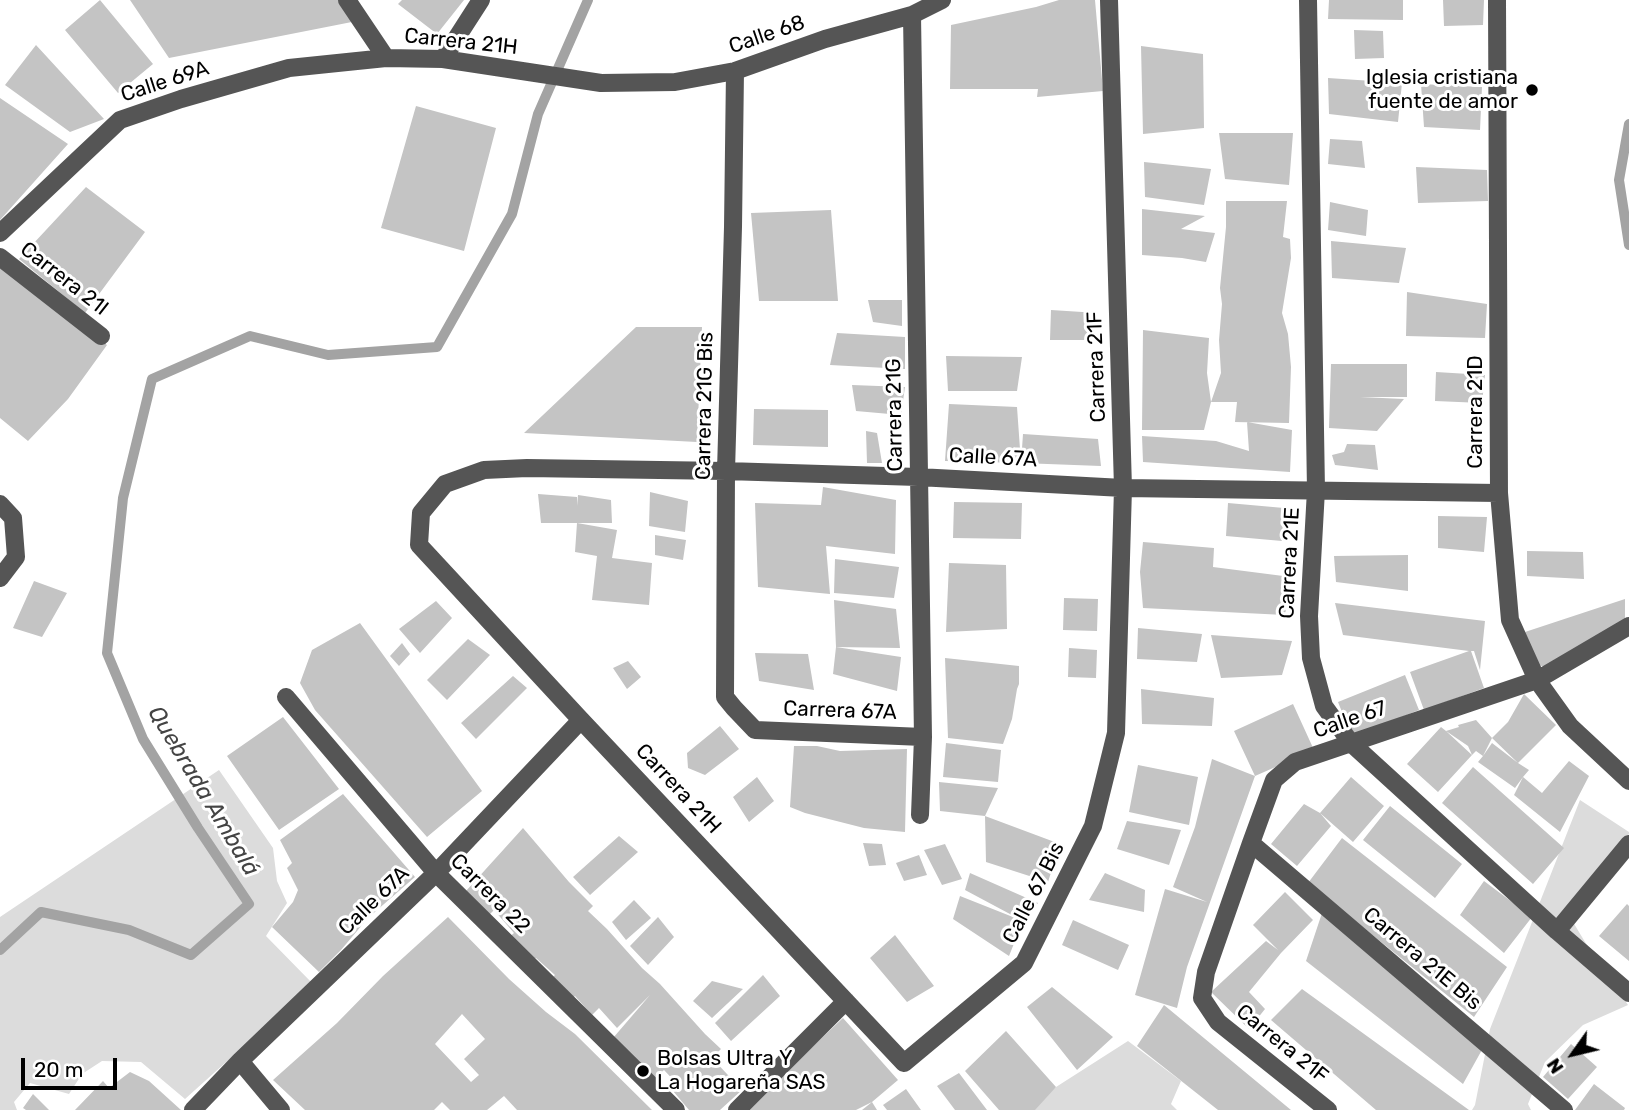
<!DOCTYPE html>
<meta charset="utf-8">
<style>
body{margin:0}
#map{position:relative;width:1629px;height:1110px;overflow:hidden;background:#fff;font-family:Rubik,sans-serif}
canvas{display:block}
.north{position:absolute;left:1538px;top:1019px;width:70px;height:70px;-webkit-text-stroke:5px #fff;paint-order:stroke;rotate:236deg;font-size:19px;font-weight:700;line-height:28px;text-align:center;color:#000}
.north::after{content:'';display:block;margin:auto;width:24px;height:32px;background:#000;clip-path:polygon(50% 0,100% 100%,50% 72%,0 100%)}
.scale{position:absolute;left:21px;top:1058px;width:96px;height:32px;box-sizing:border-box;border:4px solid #000;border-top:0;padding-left:9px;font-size:21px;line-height:24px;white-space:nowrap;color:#000;-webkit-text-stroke:5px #fff;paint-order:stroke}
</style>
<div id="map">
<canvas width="1629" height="1110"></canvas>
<div class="north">N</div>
<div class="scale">20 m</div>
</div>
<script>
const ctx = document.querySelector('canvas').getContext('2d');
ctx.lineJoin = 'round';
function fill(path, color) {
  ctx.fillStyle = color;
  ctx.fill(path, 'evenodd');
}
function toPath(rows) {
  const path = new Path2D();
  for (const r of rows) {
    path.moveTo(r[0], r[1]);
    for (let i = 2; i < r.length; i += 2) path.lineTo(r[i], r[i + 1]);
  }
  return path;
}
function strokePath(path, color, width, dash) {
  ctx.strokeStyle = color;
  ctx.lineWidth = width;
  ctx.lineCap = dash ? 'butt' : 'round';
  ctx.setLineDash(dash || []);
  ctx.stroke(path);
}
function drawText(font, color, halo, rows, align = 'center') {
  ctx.font = font + ' Rubik,sans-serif';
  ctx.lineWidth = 6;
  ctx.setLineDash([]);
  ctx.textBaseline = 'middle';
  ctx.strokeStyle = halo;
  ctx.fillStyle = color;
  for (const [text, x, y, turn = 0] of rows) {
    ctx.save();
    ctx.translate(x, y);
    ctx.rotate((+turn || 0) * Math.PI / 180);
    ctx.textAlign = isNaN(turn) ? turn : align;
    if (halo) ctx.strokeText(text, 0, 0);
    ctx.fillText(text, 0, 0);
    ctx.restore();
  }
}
const green = toPath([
 [219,770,273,848,277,881,287,903,266,936,313,984,185,1099,141,1062,102,1061,82,1074,69,1094,30,1083,14,1102,17,1110,0,1110,0,917],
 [1580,800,1629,832,1629,834,1567,912,1585,942,1628,1005,1583,1025,1545,1062,1528,1104,1531,1110,1472,1110,1475,1105,1490,1029],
 [1128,1041,1181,1081,1171,1104,1177,1110,1027,1110,1056,1087]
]);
const stream = toPath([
 [1629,124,1619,180,1629,245],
 [0,950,41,912,129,930,191,955,249,904,198,828,143,739,107,653,123,498,152,379,250,336,328,355,437,347,512,214,538,114,588,0]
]);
const building = toPath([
 [100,0,153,64,118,93,65,30],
 [130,0,346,0,362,20,169,58],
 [402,0,464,0,437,34,398,4],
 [1059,0,1095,0,1103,91,1037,97,1038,89,950,89,951,25,1036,7],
 [1329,0,1403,0,1403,20,1328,19],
 [1443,0,1484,0,1483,25,1444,26],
 [1354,30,1383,31,1384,58,1355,59],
 [36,45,104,119,70,132,5,85],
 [1141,46,1203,54,1204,128,1143,134],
 [1328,78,1402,83,1398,122,1329,114],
 [1421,84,1482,87,1480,130,1424,127],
 [0,98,68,144,0,220],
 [416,106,496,128,464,251,381,228],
 [1219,133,1293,133,1289,185,1225,179],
 [1330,139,1362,141,1365,168,1328,164],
 [1144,162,1211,169,1204,205,1145,197],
 [1416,167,1487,170,1488,201,1418,203],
 [86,187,145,232,85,313,19,259],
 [1226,201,1287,201,1283,237,1290,239,1291,258,1282,313,1288,334,1291,367,1289,423,1235,422,1237,402,1211,402,1204,430,1142,430,1143,330,1209,338,1207,373,1211,402,1221,373,1219,340,1222,304,1220,288,1226,227],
 [1330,202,1368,210,1366,236,1328,230],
 [1142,209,1205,216,1181,229,1215,233,1206,262,1182,258,1142,255],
 [831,210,838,301,759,301,751,213],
 [1331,241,1406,248,1399,283,1332,278],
 [1,266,107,345,68,399,28,441,0,418,0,269],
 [1407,292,1487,304,1485,338,1406,336],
 [868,300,902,300,902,326,873,322],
 [1051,310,1098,313,1092,340,1050,340],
 [636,327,702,327,697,442,524,433],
 [837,333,905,337,905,369,830,365],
 [946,356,1022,357,1017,391,948,391],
 [1331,364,1407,364,1407,397,1360,397,1404,399,1377,431,1329,428],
 [1436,372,1485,375,1482,403,1435,401],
 [852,385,905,387,901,415,856,411],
 [949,404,1017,407,1021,463,1023,434,1098,439,1101,466,1021,463,945,461],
 [754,409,828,410,828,447,753,445],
 [1247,422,1292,430,1290,472,1143,462,1142,436,1216,441,1249,451],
 [866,431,877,433,882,463,867,463],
 [1347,444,1375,445,1378,470,1335,465,1332,455,1344,452],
 [823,487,896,500,895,554,826,546,830,594,758,587,755,503,821,505],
 [650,492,688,501,685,532,649,526],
 [538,494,577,497,577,506,578,495,611,500,612,523,541,523],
 [954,502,1022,503,1021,539,953,538],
 [1228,503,1284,508,1282,541,1226,536],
 [1438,516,1487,517,1484,552,1438,548],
 [577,523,617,530,612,558,652,563,649,605,592,600,597,556,575,552],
 [655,535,686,540,683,560,655,555],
 [1143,542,1214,548,1213,567,1291,577,1285,615,1143,608,1140,572],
 [1527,551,1583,552,1584,579,1527,576],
 [1408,555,1408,591,1336,582,1334,556],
 [835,559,899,567,894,598,834,593],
 [949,563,1006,565,1007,629,946,632],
 [34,581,67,593,42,637,13,628],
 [1064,598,1098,599,1097,631,1063,630],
 [1625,599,1625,623,1552,668,1537,665,1525,632],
 [834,600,896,609,900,648,836,647],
 [436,601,452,618,420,653,399,629],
 [1335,603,1485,621,1480,670,1474,651,1471,651,1484,688,1424,710,1410,672,1469,651,1343,635],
 [360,623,482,791,427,837,315,710,300,683,312,650],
 [1138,628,1202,634,1197,662,1137,659],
 [1211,635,1292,641,1282,675,1221,678],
 [468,639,490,655,447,700,427,680],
 [402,643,410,654,399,666,390,656],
 [836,647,901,657,897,691,833,674],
 [1069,648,1097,650,1096,678,1068,677],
 [755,653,808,654,814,690,759,681],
 [945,658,1019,666,1019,684,1017,689,1012,719,1003,744,948,738],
 [628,661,641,677,627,689,613,668],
 [1405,675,1419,710,1352,737,1338,702],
 [513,676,527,688,476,739,461,723],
 [1141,689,1214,698,1212,726,1142,724],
 [1524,694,1556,725,1518,763,1529,770,1523,777,1542,793,1569,761,1589,776,1560,832,1514,795,1523,777,1515,788,1478,762,1483,756,1476,751,1472,755,1468,746,1446,731,1472,755,1438,792,1407,764,1441,727,1446,731,1459,727,1458,725,1476,720,1492,738,1508,722],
 [1492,738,1518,763,1492,743,1483,756],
 [1293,704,1314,750,1255,776,1187,967,1177,1008,1135,995,1165,889,1207,902,1173,887,1195,827,1212,759,1255,776,1234,731],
 [283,717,339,789,279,830,227,756],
 [720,726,739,749,705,775,688,768,687,753],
 [946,743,1001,750,998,782,943,777],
 [794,746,817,746,840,751,907,749,905,832,864,828,805,813,790,807],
 [1138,765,1198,777,1189,825,1129,812],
 [1473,767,1564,848,1533,884,1442,803],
 [757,777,774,801,749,822,733,797],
 [1351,777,1384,806,1353,842,1320,813],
 [939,782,998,788,985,816,1060,844,1048,882,986,862,985,816,940,811],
 [343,794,415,877,368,918,341,950,319,972,272,927,293,902,298,890,287,868,292,863,280,840],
 [1304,804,1320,813,1331,826,1297,866,1271,844],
 [1390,806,1462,864,1435,898,1363,840],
 [1127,821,1181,830,1169,865,1117,849],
 [523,828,569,882,593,906,588,911,607,929,642,968,660,984,705,1034,721,1049,712,1058,742,1090,720,1110,689,1110,673,1091,679,1086,664,1070,654,1079,613,1038,650,995,617,1028,599,1008,592,1015,575,996,571,999,551,979,555,975,536,958,530,963,507,939,514,933,494,910,489,915,466,891],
 [619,836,638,852,590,895,573,877],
 [1342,838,1507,967,1474,1017,1308,883],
 [863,843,882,844,886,865,869,866],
 [945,844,962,879,942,885,924,850],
 [919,855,927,875,904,881,896,863],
 [970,873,1038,903,1023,921,965,890],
 [1105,873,1145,890,1144,912,1089,900],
 [1484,881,1532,917,1504,953,1460,915],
 [1285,892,1313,920,1281,953,1249,992,1265,1009,1249,1029,1211,992,1266,941,1278,950,1253,925],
 [960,896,1023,921,1009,956,953,919],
 [634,900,651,918,626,940,612,922],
 [1627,904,1629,906,1629,961,1599,936],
 [1322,913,1483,1048,1463,1084,1306,961],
 [448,917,509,979,546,1012,575,1034,652,1110,517,1110,504,1096,487,1110,450,1110,442,1102,434,1110,305,1110,273,1080,337,1023,383,976],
 [462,1014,485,1039,464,1059,479,1075,471,1082,435,1044],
 [658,917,674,937,648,965,630,946],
 [1073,920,1129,945,1118,970,1062,945],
 [895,935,934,986,907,1002,870,958],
 [763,975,780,996,731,1041,715,1023],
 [712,981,743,989,712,1018,693,1001],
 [1052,987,1113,1037,1077,1070,1027,1007],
 [1302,989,1469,1110,1376,1110,1271,1020],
 [1164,1005,1291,1110,1218,1110,1137,1046],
 [843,1018,898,1080,872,1102,877,1110,862,1110,872,1102,856,1110,745,1110],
 [1006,1031,1056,1087,1035,1110,999,1110,965,1071],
 [1571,1044,1597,1067,1568,1099,1543,1077],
 [130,1072,149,1081,181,1110,75,1110,103,1081,109,1088],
 [959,1073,987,1110,955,1110,937,1086],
 [1594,1084,1625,1108,1624,1110,1575,1110],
 [906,1089,921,1110,887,1110,883,1105],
 [33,1094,49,1110,26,1110,23,1108]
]);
const minor = toPath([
 [347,0,386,58],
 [1109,0,1123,488,1116,733,1093,826,1024,963,904,1063,581,720,419,545,421,513,445,484,484,470,527,468,726,471,918,477,1123,488,1499,493],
 [1308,0,1316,490,1309,616,1311,658,1324,706,1351,743,1557,931,1629,993],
 [1497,0,1499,493,1510,620,1537,680,1570,726,1629,781],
 [912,15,923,737,920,815],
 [443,59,481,0],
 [735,71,733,227,726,471,725,697,734,708,755,730,923,737],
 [0,233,120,120,181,99,289,68,386,58,443,59,601,83,675,82,735,71,825,39,912,15,942,0],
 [0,257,101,336],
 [0,504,13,518,16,557,0,578],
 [286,697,436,873,676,1110],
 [1251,843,1564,1110],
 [1557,931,1629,844],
 [240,1061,281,1110],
 [193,1110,240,1061,436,873,581,720],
 [737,1110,846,1001],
 [1328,1110,1218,1022,1202,998,1206,972,1251,843,1274,780,1295,762,1537,680,1629,626]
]);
const markers = [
 [1532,90,7,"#000"],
 [643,1071,7,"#000"]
];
const streetNames = [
 ["Calle 68",767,35,-19],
 ["Carrera 21H",461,42,6],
 ["Calle 69A",165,82,-18],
 ["Carrera 21I",64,279,38],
 ["Carrera 21F",1097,367,-92],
 ["Carrera 21G Bis",705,406,-89],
 ["Carrera 21D",1476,412,-90],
 ["Carrera 21G",895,415,-91],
 ["Calle 67A",993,458,3],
 ["Carrera 21E",1290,563,-87],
 ["Carrera 67A",840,711,2],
 ["Calle 67",1350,720,-19],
 ["Carrera 21H",678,789,47],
 ["Calle 67 Bis",1034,893,-63],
 ["Carrera 22",490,894,45],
 ["Calle 67A",374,901,-44],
 ["Carrera 21E Bis",1422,959,40],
 ["Carrera 21F",1282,1044,39]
];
const poiNames = [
 ["Iglesia cristiana",1518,78],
 ["fuente de amor",1518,102],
 ["Bolsas Ultra Y",657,1059,"left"],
 ["La Hogareña SAS",657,1083,"left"]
];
const waterNames = [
 ["Quebrada Ambalá",203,791,59]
];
fill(green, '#dcdcdc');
strokePath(stream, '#a3a3a3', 10);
fill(building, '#c4c4c4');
strokePath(minor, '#555', 18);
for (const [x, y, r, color] of markers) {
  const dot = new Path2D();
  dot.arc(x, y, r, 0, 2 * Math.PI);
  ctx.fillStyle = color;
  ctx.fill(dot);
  strokePath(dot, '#fff', 2.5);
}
drawText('21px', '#000', '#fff', streetNames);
drawText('21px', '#000', '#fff', poiNames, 'right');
drawText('italic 23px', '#444', '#fff', waterNames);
</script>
